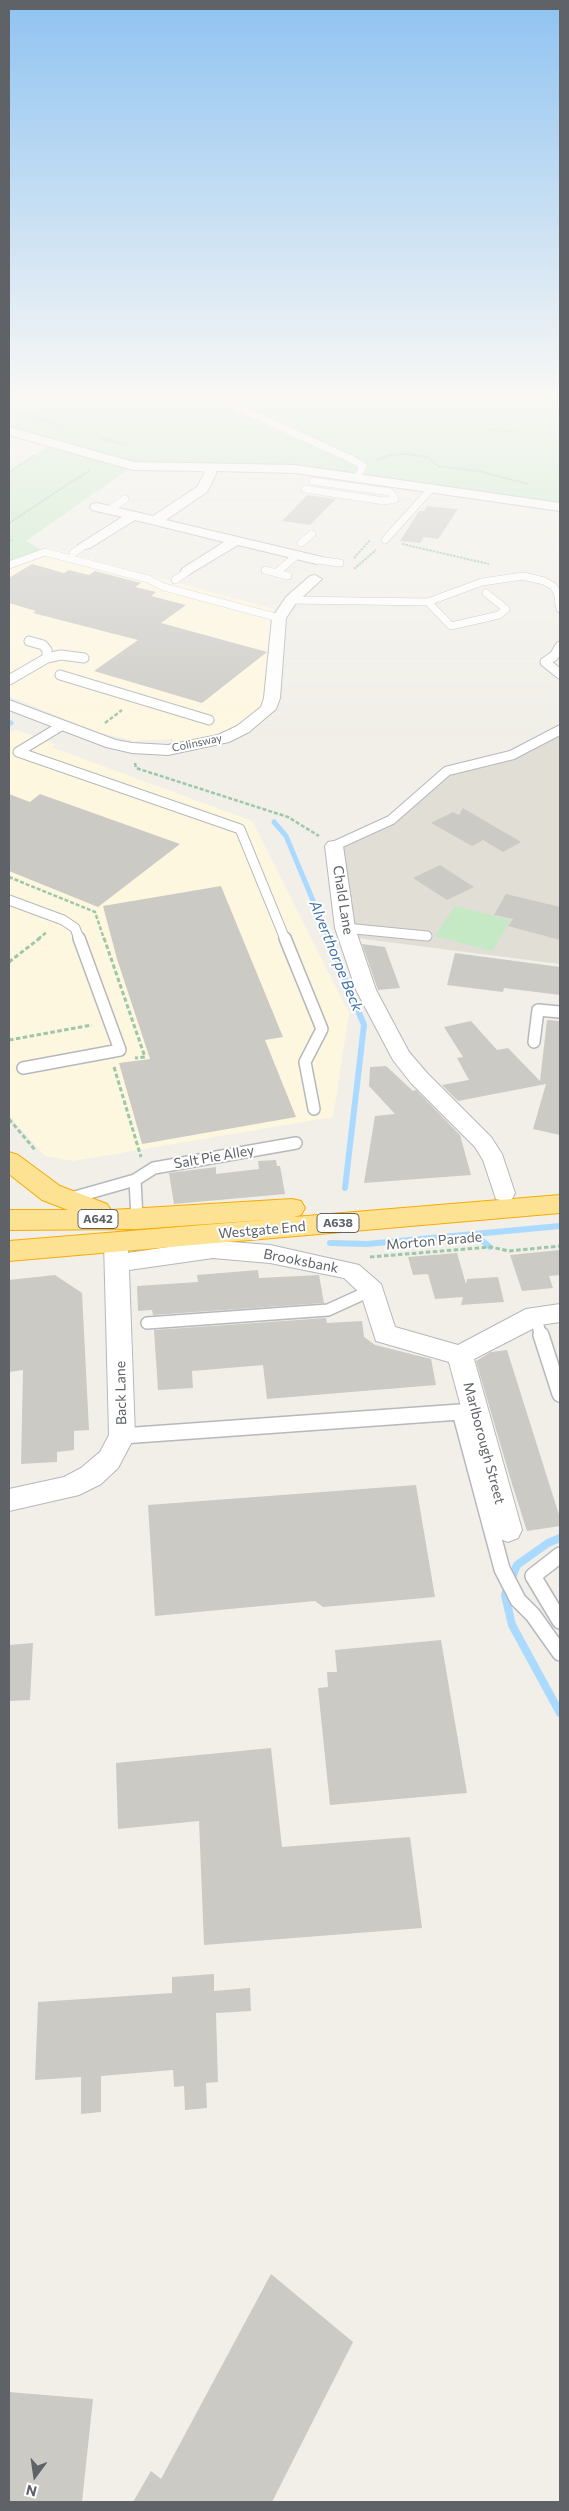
<!DOCTYPE html>
<style>
body{margin:0}
#map{position:relative;width:569px;height:2511px;overflow:hidden;background:#f1efe8;font-family:Commissioner,sans-serif}
canvas{display:block}
.frame{position:absolute;inset:0;border:10px solid #5f6368;pointer-events:none}
.north{position:absolute;left:10px;top:2451px;width:50px;height:50px;-webkit-text-stroke:4px #fff;paint-order:stroke;rotate:194deg;font-size:14px;font-weight:700;line-height:20px;text-align:center;color:#5f6368}
.north::after{content:'';display:block;margin:auto;width:18px;height:22px;background:#5f6368;clip-path:polygon(50% 0,100% 100%,50% 72%,0 100%)}
</style>
<div id="map">
<canvas width="569" height="2511"></canvas>
<div class="frame"></div>
<div class="north">N</div>
</div>
<script>
const ctx = document.querySelector('canvas').getContext('2d');
ctx.lineJoin = 'round';
function fill(path, color) {
  ctx.fillStyle = color;
  ctx.fill(path, 'evenodd');
}
function toPath(rows) {
  const path = new Path2D();
  for (const r of rows) {
    path.moveTo(r[0], r[1]);
    for (let i = 2; i < r.length; i += 2) path.lineTo(r[i], r[i + 1]);
  }
  return path;
}
function strokePath(path, color, width, dash) {
  ctx.strokeStyle = color;
  ctx.lineWidth = width;
  ctx.lineCap = dash ? 'butt' : 'round';
  ctx.setLineDash(dash || []);
  ctx.stroke(path);
}
function drawText(font, color, halo, rows, align = 'center') {
  ctx.font = font + ' Commissioner,sans-serif';
  ctx.lineWidth = 4;
  ctx.setLineDash([]);
  ctx.textBaseline = 'middle';
  ctx.strokeStyle = halo;
  ctx.fillStyle = color;
  for (const [text, x, y, turn = 0] of rows) {
    ctx.save();
    ctx.translate(x, y);
    ctx.rotate((+turn || 0) * Math.PI / 180);
    ctx.textAlign = isNaN(turn) ? turn : align;
    if (halo) ctx.strokeText(text, 0, 0);
    ctx.fillText(text, 0, 0);
    ctx.restore();
  }
}
const commercial = toPath([
 [47,547,274,609,266,690,263,704,251,718,226,731,203,738,176,742,172,739,135,741,100,733,9,696,9,683,23,679,9,676,9,565,45,552],
 [17,730,55,744,51,747,252,821,349,1013,333,1117,73,1161,45,1156,9,1116,9,732]
]);
const education = toPath([
 [560,731,560,964,348,937,334,846,391,820,441,775,512,755]
]);
const green = toPath([
 [9,394,560,394,560,507,346,475,133,466,26,541,45,552,9,565,9,472,54,442,9,431],
 [455,906,511,920,492,951,435,936]
]);
const streamFar2 = toPath([
 [9,722,11,723],
 [274,822,286,836,329,939]
]);
const streamFar1 = toPath([
 [328,938,364,1025,345,1188],
 [475,1235,490,1247],
 [330,1243,367,1244,560,1226]
]);
const stream = toPath([
 [560,1538,548,1543,517,1565,505,1595,512,1625,560,1713]
]);
const building = toPath([
 [307,495,336,499,310,525,282,521],
 [427,506,458,509,438,539,424,537,420,543,400,541,419,511,424,511],
 [32,564,64,573,69,570,89,575,95,571,141,583,135,587,156,592,151,596,186,605,161,623,267,652,202,703,94,671,138,640,33,613,36,611,9,603,9,578],
 [9,794,30,802,40,794,180,844,98,907,9,871],
 [463,808,521,842,503,852,483,840,472,846,431,823,453,812,459,815],
 [440,865,474,887,447,900,413,878],
 [221,886,283,1037,265,1040,296,1117,142,1144,119,1063,150,1059,117,959,103,906],
 [506,894,560,907,560,940,508,926,513,919,494,915],
 [362,944,385,947,400,988,378,990],
 [455,953,560,967,560,995,504,988,503,992,447,985],
 [547,1020,560,1021,560,1135,533,1129,546,1084,458,1101,442,1085,469,1080,457,1058,463,1057,444,1027,471,1021,497,1050,508,1048,540,1081],
 [386,1066,413,1091,416,1090,460,1135,471,1175,364,1183,375,1116,395,1114,369,1086,370,1067],
 [276,1160,277,1166,280,1166,285,1194,174,1204,169,1173,216,1167,216,1174,259,1169,258,1161],
 [560,1250,560,1275,549,1276,553,1288,522,1291,510,1255],
 [457,1253,466,1284,467,1279,498,1277,504,1302,461,1305,463,1297,435,1299,428,1274,413,1275,408,1257],
 [258,1270,259,1278,319,1275,324,1303,153,1315,152,1310,138,1311,137,1286,198,1282,197,1275],
 [55,1275,82,1293,89,1430,74,1431,74,1450,57,1452,57,1462,21,1464,23,1370,9,1372,9,1280],
 [326,1318,327,1323,362,1321,364,1337,375,1345,431,1359,436,1385,267,1399,263,1365,192,1371,193,1388,158,1390,154,1330],
 [507,1350,560,1518,560,1526,527,1531,512,1484,476,1361,491,1352],
 [416,1485,435,1597,323,1607,315,1601,155,1616,148,1505],
 [441,1640,467,1793,330,1805,318,1688,328,1687,327,1672,337,1672,335,1650],
 [33,1643,30,1700,9,1701,9,1645],
 [271,1748,282,1847,410,1837,422,1928,204,1945,199,1821,118,1829,116,1763],
 [214,1974,214,1991,250,1988,251,2011,216,2013,218,2082,206,2083,207,2108,185,2110,184,2086,174,2087,173,2070,101,2076,101,2112,81,2114,81,2077,35,2080,38,2002,172,1993,172,1977],
 [271,2274,353,2342,272,2502,133,2502,151,2471,161,2479],
 [9,2392,93,2399,82,2502,9,2502]
]);
const pathFar2 = toPath([
 [515,394,531,399],
 [9,412,32,415,62,427],
 [488,429,516,432],
 [101,438,127,445],
 [376,460,390,455,407,454,428,457,438,466,478,471,528,484],
 [9,472,35,455],
 [9,523,90,470],
 [9,540,13,541],
 [402,544,489,564],
 [354,558,370,540],
 [354,569,376,550]
]);
const pathFar1 = toPath([
 [105,723,122,710],
 [135,763,136,768,288,817,319,836],
 [9,877,95,912,104,939],
 [38,939,47,932]
]);
const path = toPath([
 [104,938,145,1057,135,1058],
 [9,962,40,938],
 [9,1040,92,1025],
 [114,1067,141,1157],
 [9,1119,36,1151],
 [370,1257,490,1247,509,1251,560,1246]
]);
const laneFar3 = toPath([
 [209,394,353,460,363,466,358,477],
 [305,489,384,501,395,499,390,492,313,481],
 [109,510,125,499],
 [385,540,432,488],
 [301,543,312,534],
 [73,553,85,545],
 [317,560,340,563],
 [9,565,45,552,148,579,164,587,279,618],
 [265,570,288,576],
 [276,573,297,555],
 [175,580,188,571],
 [291,600,428,602,482,582,523,576,544,581,553,586,557,592,560,609],
 [428,602,451,626,499,615,506,609,486,593]
]);
const laneFar2 = toPath([
 [560,646,554,656,545,662,560,674],
 [47,658,61,655,84,658],
 [60,675,209,720],
 [9,680,47,658,47,650,43,645,29,641],
 [61,726,18,752,240,829,285,939],
 [334,846,391,820,447,771,512,755,560,730],
 [9,900,63,920,75,928,79,939],
 [345,928,427,936]
]);
const laneFar1 = toPath([
 [285,938,322,1029,305,1062,314,1109],
 [534,1042,538,1010,560,1012],
 [23,1068,120,1050,79,938],
 [135,1180,137,1219],
 [68,1199,135,1180,154,1168,296,1143],
 [535,1316,541,1336],
 [147,1323,328,1310,372,1290]
]);
const lane = toPath([
 [541,1335,560,1394],
 [122,1436,460,1412,502,1569,518,1600,533,1615,560,1653],
 [560,1555,533,1576,560,1621]
]);
const street = toPath([
 [9,427,134,462,295,465,560,503,560,511,295,473,216,471,216,474,207,492,166,520,322,557,324,560,317,564,238,545,188,575,181,571,183,568,224,542,135,520,90,548,85,549,78,545,122,517,92,510,90,507,92,504,97,503,153,516,197,487,204,474,203,471,133,470,9,435,9,427],
 [315,575,322,579,296,603,286,618,280,698,276,709,249,732,229,742,168,755,132,753,106,747,9,710,9,700,116,740,132,743,168,745,218,735,237,726,261,707,264,698,272,618,286,597,310,576,315,575],
 [334,841,340,842,343,846,355,928,376,990,409,1052,427,1073,491,1137,502,1154,515,1193,512,1199,504,1201,496,1199,483,1160,475,1147,411,1083,393,1060,356,990,335,928,325,846,328,842,334,841],
 [193,1228,218,1241,270,1245,359,1265,381,1284,395,1327,458,1345,526,1309,560,1304,560,1322,540,1325,474,1359,522,1530,518,1538,508,1542,498,1538,494,1530,449,1362,376,1341,361,1294,344,1278,270,1263,213,1258,129,1270,135,1436,118,1468,101,1484,79,1495,9,1511,9,1489,64,1477,81,1468,100,1452,109,1435,104,1242,108,1236,116,1233,124,1236,128,1242,128,1253,188,1244,181,1236,185,1230,193,1228]
]);
const highway = toPath([
 [9,1152,18,1155,60,1186,107,1204,111,1210,292,1199,301,1201,305,1208,301,1215,294,1217,560,1195,560,1213,9,1261,9,1241,264,1220,137,1229,9,1230,9,1210,68,1210,42,1200,9,1174,9,1152]
]);
const farStreetnames = [
 ["Colinsway",197,743,-12]
];
const shields = [
 [98,1219,40],
 [338,1223,42]
];
const shieldNames = [
 ["A642",98,1219],
 ["A638",338,1223]
];
const streetNames = [
 ["Chald Lane",343,900,81],
 ["Salt Pie Alley",214,1157,-10],
 ["Westgate End",262,1230,-5],
 ["Morton Parade",434,1241,-5],
 ["Brooksbank",301,1261,11],
 ["Back Lane",121,1393,-91],
 ["Marlborough Street",484,1443,75]
];
const waterNames = [
 ["Alverthorpe Beck",336,956,68]
];
fill(commercial, '#fef7e0');
fill(education, '#e1ded6');
fill(green, '#c5e8c5');
strokePath(streamFar2, '#aadaff', 5);
strokePath(streamFar1, '#aadaff', 6);
strokePath(stream, '#aadaff', 8);
fill(building, '#cccac5');
strokePath(laneFar3, '#b5b8bc', 8);
strokePath(laneFar2, '#b5b8bc', 11);
strokePath(laneFar1, '#b5b8bc', 14);
strokePath(lane, '#b5b8bc', 18);
strokePath(street, '#b5b8bc', 2);
strokePath(highway, '#f9ab00', 2);
strokePath(pathFar2, '#9cc7a9', 2, [2.5, 1]);
strokePath(pathFar1, '#9cc7a9', 2.5, [4, 2]);
strokePath(path, '#9cc7a9', 3, [4.5, 2.5]);
strokePath(laneFar3, '#fff', 7);
strokePath(laneFar2, '#fff', 9);
strokePath(laneFar1, '#fff', 11);
strokePath(lane, '#fff', 15);
fill(street, '#fff');
fill(highway, '#fde293');
const sky = ctx.createLinearGradient(0, 0, 0, 746);
sky.addColorStop(0, '#8fc3f1');
sky.addColorStop(0.53, '#f9f8f5');
sky.addColorStop(1, '#f9f8f500');
ctx.fillStyle = sky;
ctx.fillRect(0, 0, 569, 746);
drawText('11px', '#5f6368', '#fff', farStreetnames);
for (const [x, y, w] of shields) {
  const box = new Path2D();
  box.roundRect(x - w / 2, y - 9.5, w, 19, 4);
  ctx.fillStyle = '#fff';
  ctx.fill(box);
  strokePath(box, '#5f6368', 1);
}
drawText('bold 12px', '#5f6368', null, shieldNames);
drawText('14px', '#5f6368', '#fff', streetNames);
drawText('italic 15px', '#4174aa', '#fff', waterNames);
</script>
